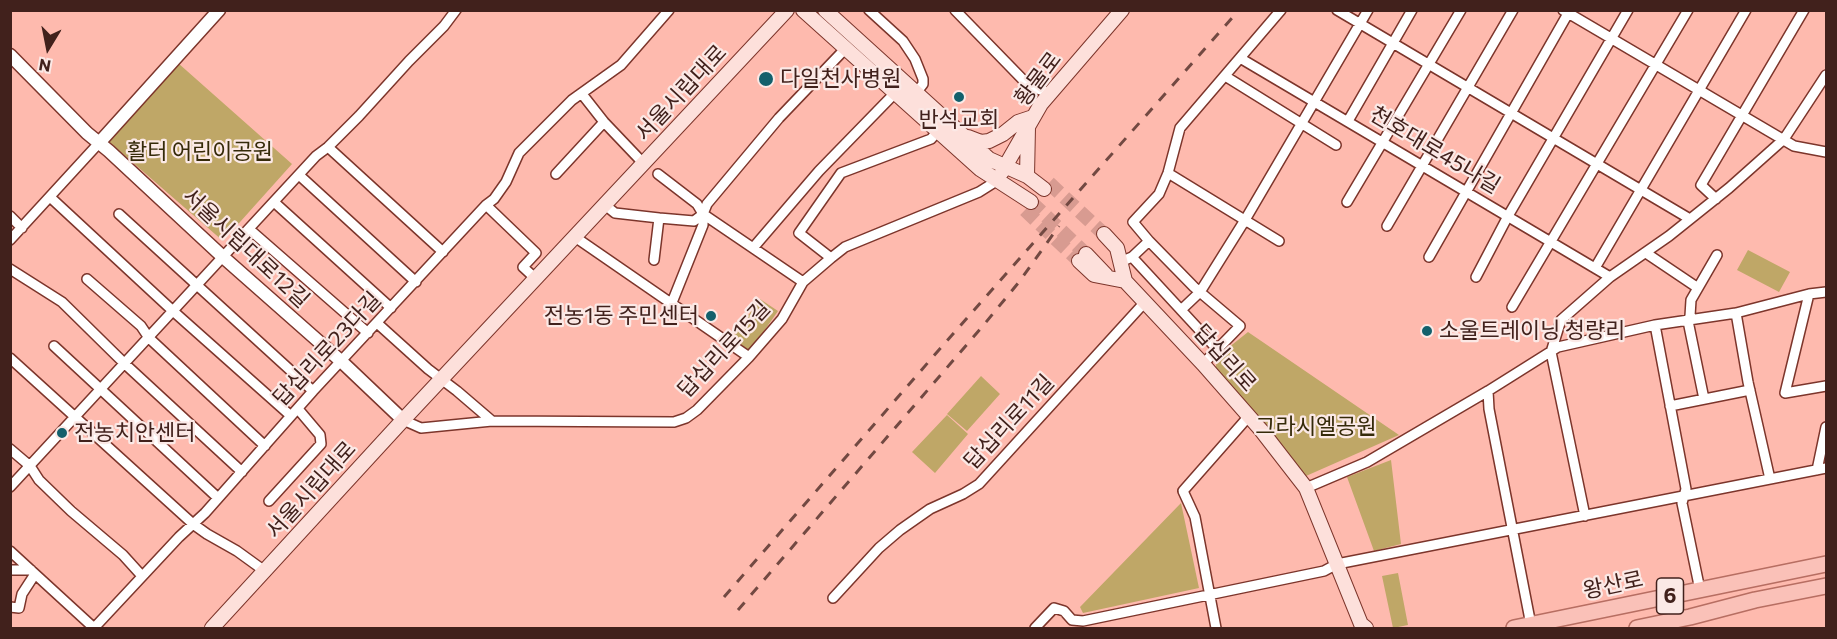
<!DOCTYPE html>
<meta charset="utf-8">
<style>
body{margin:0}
#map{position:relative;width:1837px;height:639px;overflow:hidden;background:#febaae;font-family:Commissioner,sans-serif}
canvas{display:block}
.frame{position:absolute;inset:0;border:12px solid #41211c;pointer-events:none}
.north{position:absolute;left:18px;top:18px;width:60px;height:60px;-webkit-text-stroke:4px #fbe9e6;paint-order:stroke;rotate:190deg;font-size:16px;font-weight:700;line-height:24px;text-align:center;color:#41211c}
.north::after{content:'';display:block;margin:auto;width:21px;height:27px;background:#41211c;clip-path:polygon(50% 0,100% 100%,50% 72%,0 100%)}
</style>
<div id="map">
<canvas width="1837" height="639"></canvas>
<div class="frame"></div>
<div class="north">N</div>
</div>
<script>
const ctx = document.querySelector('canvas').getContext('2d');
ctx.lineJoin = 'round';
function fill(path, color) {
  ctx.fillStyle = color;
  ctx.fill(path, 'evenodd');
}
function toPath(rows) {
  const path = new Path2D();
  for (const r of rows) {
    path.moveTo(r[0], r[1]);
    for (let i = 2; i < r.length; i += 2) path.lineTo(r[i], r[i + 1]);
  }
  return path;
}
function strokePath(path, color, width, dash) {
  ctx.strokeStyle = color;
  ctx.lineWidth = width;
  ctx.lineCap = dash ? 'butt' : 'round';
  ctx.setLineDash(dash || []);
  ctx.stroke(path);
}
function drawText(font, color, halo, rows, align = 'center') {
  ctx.font = font + ' Commissioner,"Noto Sans KR",sans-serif';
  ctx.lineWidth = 4.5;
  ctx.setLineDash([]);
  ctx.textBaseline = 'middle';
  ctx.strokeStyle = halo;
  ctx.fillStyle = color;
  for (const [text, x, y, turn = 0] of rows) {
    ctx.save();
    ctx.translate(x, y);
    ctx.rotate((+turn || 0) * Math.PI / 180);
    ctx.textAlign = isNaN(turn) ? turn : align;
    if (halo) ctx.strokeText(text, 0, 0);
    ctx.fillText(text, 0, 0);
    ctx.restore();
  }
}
const green = toPath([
 [178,63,292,164,223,241,108,141],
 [1748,250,1790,272,1779,292,1737,270],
 [760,299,778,311,750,351,732,338],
 [1248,332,1399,435,1306,476,1214,375,1218,356],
 [981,376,1000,394,967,431,947,414],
 [947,415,968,434,935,473,912,452],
 [1391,460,1401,544,1374,551,1347,477],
 [1181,503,1199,588,1083,613,1080,607],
 [1398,573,1408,625,1393,628,1382,576]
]);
const secondaryTunnel = toPath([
 [1049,183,1104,234],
 [1031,202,1086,254],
 [1025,210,1079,261]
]);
const minor = toPath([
 [869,10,903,41,915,59,923,79,923,84,916,93],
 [955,10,1029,86,1049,93],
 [1337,10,1690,219],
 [1563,10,1794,146,1826,152],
 [1240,58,1610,277],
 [1225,76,1336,145],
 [582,94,604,122,644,164],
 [1348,121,1412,10],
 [328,147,443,252],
 [1168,173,1279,241],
 [556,174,604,122],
 [658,174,697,204,703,214,803,282],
 [299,175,416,282],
 [50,197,173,311,291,416],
 [1716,199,1701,185,1804,10],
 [274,202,391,308],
 [1347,202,1461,10],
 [486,205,536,253,523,267,536,279],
 [605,205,615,213,659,218,694,221,703,214],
 [119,214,313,391],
 [10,216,22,228],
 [1387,226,1513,10],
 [249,229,368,333],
 [575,237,749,357],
 [10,240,99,143],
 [1149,241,1194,287,1240,326,1203,364],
 [753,248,819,171,895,93],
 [1646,253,1698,288],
 [1132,257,1217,349],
 [1429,257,1570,10],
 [831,258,799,233,841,173,931,139,938,131],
 [654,260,659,218],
 [1120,262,1132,257,1149,241,1133,222,1159,194,1168,173,1180,128,1281,10],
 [1595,268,1746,10],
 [10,269,62,302,125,364,242,472],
 [1476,277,1508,216,1628,10],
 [87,279,141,326,149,338,265,446],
 [1809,294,1785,393,1826,386],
 [671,305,703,225,703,214,707,204,779,118,845,49],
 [1512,307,1688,10],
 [1181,310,1200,292,1245,220,1368,10],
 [1736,313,1748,382,1770,479],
 [377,323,428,369,457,391,492,421],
 [1655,325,1686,489,1682,503,1700,590],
 [54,346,218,498],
 [10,358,193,524,207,534,237,551,266,572],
 [1488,391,1489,409,1531,625],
 [1704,399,1688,321,1690,316,1691,300,1717,255],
 [1670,406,1750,390],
 [403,420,421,428,492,421,674,422,686,418,697,410,749,357,782,319,803,282,831,258,845,247,979,192,998,180],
 [10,449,30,466,39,480,71,511,123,555,142,576],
 [1817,470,1826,427],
 [10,487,316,156,328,147,359,116,409,61,444,26,456,10],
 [1306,488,1367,462,1488,391,1558,347,1655,325,1736,313,1809,294,1826,292],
 [269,501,321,444,320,435,298,409],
 [1585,516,1551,352,1561,320,1610,277,1669,236,1729,188,1784,139,1826,75],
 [10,551,94,628],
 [10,570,31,570],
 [833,598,879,548,900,530,930,509,963,494,979,484,1145,302],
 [10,607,19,608,22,594,35,574],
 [94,628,179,537,205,513,313,391,486,205,494,199,506,182,519,153,572,100,621,65,669,10],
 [1035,628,1054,608,1064,611,1072,620,1083,621,1324,571,1337,564,1826,468],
 [1216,628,1195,517,1183,491,1249,416]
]);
const tertiary = toPath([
 [10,55,87,133,109,151,223,257,342,362,403,420],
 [99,143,219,10]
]);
const secondary = toPath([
 [803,10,980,169,1031,202],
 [825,10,989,159,1027,176,1044,189],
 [968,137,981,142,989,141,1003,134,1018,122,1033,117],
 [1002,172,1041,104,1122,10],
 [1027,176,1028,127],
 [1104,234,1117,248,1125,281,1203,364,1261,430,1306,488,1361,624,1366,628],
 [1086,254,1106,275],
 [1079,261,1094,275,1125,281],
 [212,628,403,420,787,10]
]);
const primary = toPath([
 [1514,628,1826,564],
 [1637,628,1690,617,1755,600,1826,586]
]);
const rail = toPath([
 [724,597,938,351,1239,10],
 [738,610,982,327,1019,282,1059,226]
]);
const markers = [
 [766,79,8,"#13606c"],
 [959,97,6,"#13606c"],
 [711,316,6,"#13606c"],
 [1427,331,6,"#13606c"],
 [62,433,6,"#13606c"]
];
const shields = [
 [1670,596,27]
];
const shieldNames = [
 ["6",1670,596]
];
const poiNames = [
 ["다일천사병원",780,79],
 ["반석교회",959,120,"center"],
 ["전농1동 주민센터",699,316,"right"],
 ["소울트레이닝 청량리",1439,331],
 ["전농치안센터",74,433]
];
const streetNames = [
 ["황물로",1038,79,-53],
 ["서울시립대로",681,93,-47],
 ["천호대로45나길",1435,150,31],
 ["서울시립대로12길",246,248,43],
 ["답십리로23다길",327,349,-47],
 ["답십리로15길",724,349,-47],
 ["답십리로",1225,358,48],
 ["답십리로11길",1009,422,-47],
 ["서울시립대로",311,490,-48],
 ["왕산로",1613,585,-12]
];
const parkNames = [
 ["활터 어린이공원",200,152],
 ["그라시엘공원",1316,427]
];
fill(green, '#bfa767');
strokePath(secondaryTunnel, '#d89b91', 14, [14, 7]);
strokePath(minor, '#7c352b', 12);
strokePath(tertiary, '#7c352b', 15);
strokePath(secondary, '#7c352b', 16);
strokePath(primary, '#b76e62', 18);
strokePath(minor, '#fff', 9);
strokePath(tertiary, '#fff', 12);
strokePath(secondary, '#fde0db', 14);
strokePath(primary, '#fac1b8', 15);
strokePath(rail, '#724942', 3, [10, 10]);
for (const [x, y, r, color] of markers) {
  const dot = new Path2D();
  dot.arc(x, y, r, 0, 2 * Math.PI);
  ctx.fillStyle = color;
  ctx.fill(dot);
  strokePath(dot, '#fbe9e6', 2);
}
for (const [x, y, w] of shields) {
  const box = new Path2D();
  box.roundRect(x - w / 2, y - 18, w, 36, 4.5);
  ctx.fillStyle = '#fbe9e6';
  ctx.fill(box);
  strokePath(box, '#41211c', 1.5);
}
drawText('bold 21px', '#41211c', null, shieldNames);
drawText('22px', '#41211c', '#fbe9e6', poiNames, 'left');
drawText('22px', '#41211c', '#fbe9e6', streetNames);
drawText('22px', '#352a09', '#fbe9e6', parkNames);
</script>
